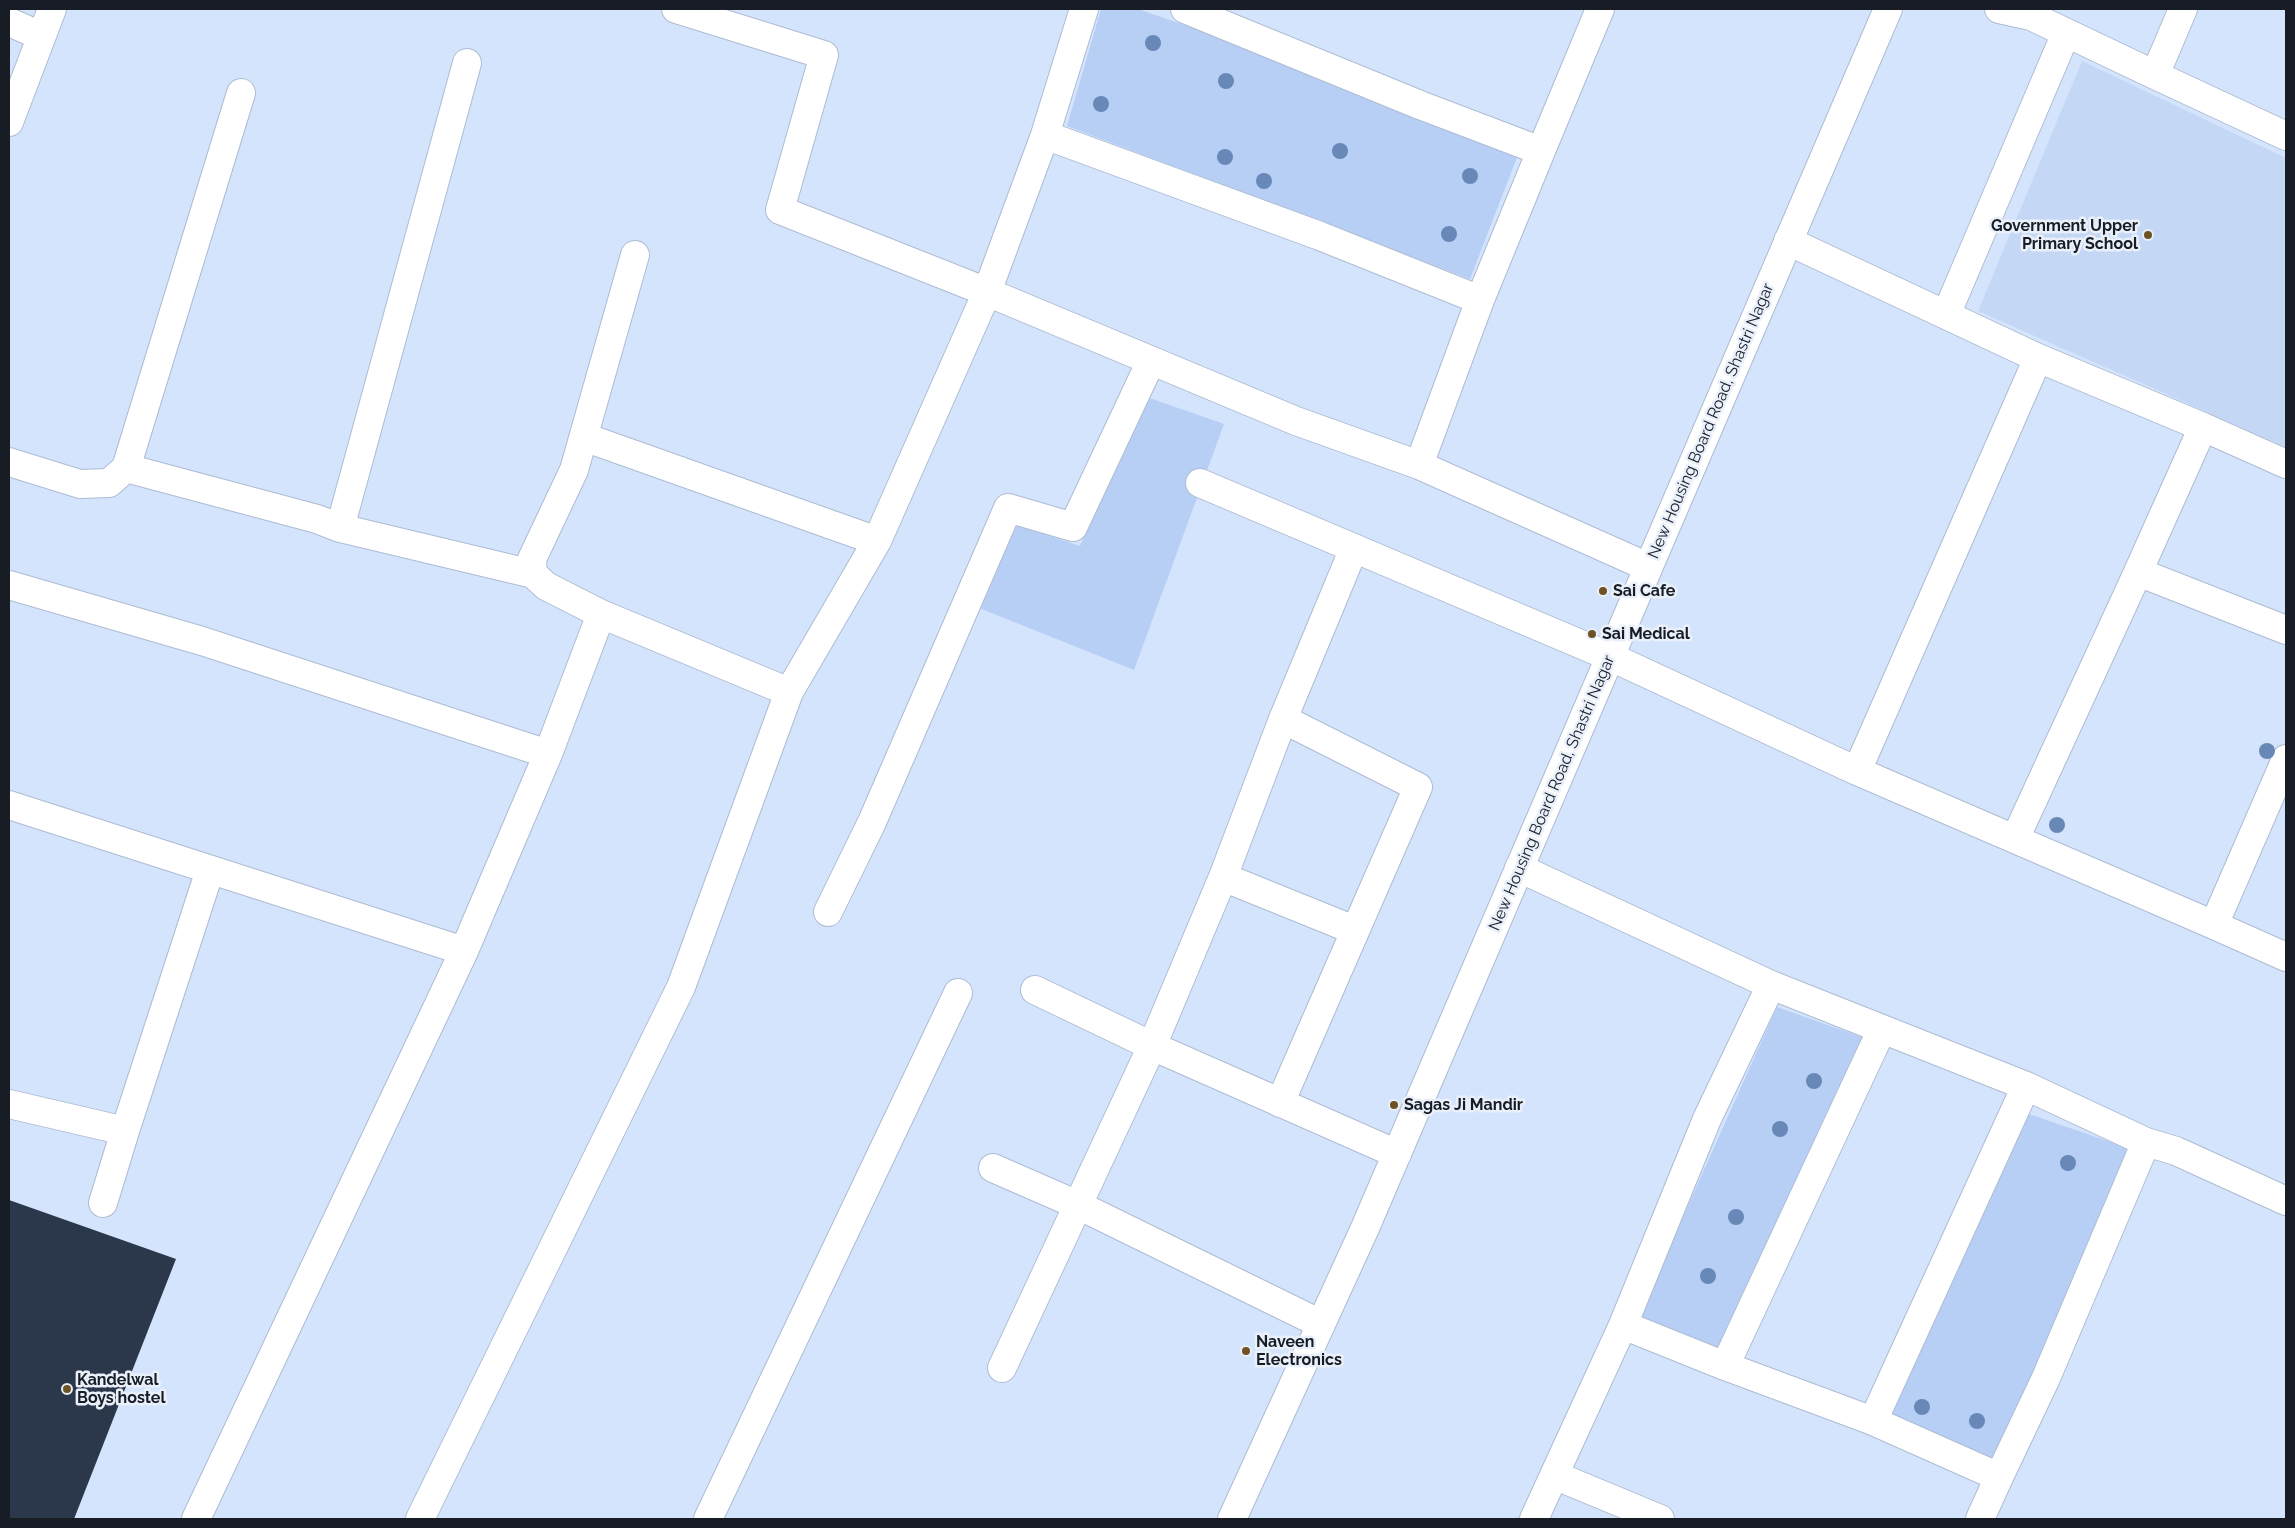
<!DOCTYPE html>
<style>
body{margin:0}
#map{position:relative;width:2295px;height:1528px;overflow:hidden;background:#d4e4fc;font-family:Raleway,sans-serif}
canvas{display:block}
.frame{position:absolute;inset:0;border:10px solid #171c25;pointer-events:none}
</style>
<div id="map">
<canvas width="2295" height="1528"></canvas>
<div class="frame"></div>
</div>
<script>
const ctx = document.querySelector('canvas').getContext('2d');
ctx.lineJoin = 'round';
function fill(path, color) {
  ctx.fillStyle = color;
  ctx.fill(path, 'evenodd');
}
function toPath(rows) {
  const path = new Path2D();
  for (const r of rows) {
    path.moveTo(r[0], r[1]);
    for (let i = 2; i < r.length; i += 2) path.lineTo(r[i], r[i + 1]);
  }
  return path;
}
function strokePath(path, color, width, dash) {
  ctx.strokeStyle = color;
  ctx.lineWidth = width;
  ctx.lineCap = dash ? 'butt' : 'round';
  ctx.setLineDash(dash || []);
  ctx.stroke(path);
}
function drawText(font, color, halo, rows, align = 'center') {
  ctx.font = font + ' Raleway,sans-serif';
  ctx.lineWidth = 5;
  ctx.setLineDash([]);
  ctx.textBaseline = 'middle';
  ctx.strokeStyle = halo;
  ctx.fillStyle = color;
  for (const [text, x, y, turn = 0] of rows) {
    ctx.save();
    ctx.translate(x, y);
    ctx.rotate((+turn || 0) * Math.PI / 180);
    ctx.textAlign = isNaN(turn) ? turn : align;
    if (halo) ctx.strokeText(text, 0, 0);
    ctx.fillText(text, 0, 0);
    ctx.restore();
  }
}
const built = toPath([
 [2082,61,2286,158,2286,447,1978,311]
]);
const green = toPath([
 [1101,9,1138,9,1523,142,1470,279,1067,126],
 [1144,396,1224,424,1134,670,979,608,1017,525,1080,546],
 [1777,1007,1864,1038,1720,1351,1638,1317],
 [2026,1113,2131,1149,1994,1461,1889,1418]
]);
const building = toPath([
 [9,1200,176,1259,74,1519,9,1519]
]);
const street = toPath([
 [1084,9,1045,135,987,292,1296,421,1419,465,1648,567],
 [1185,9,1420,105,1541,151,1600,9],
 [1999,9,2031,16,2155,75,2183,9],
 [9,22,41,36],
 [2155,75,2286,136],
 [9,122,52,9],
 [1045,135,1320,236,1480,300],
 [1788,241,2038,358],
 [1946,315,2066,33],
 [584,437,877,541],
 [9,462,80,484,109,483,126,468,241,93],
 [2286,464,2203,427,2138,572,2286,630],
 [1419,465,1480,300,1541,151],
 [126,468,317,519,340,528,467,63],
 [1200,483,1611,657,1857,771,2214,925],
 [340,528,533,574],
 [9,585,202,641,548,754],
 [601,614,546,586,533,574,532,559,574,470,635,255],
 [2286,759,2214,925,2286,957],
 [1857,771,2038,358,2203,427],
 [9,805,464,951],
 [2015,839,2138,572],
 [1519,868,1771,985,1707,1119,1623,1325,1725,1366,1882,1029,2026,1086,1873,1421,1999,1477,2046,1378,2146,1142,2176,1151,2286,1201],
 [1223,877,1354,930],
 [828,912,872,822,1008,508,1073,527,1151,361],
 [1771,985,1882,1029],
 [1035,990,1152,1046,1397,1154],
 [2026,1086,2146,1142],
 [1280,1103,1418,787,1283,719],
 [9,1104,125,1131,210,870],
 [993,1168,1080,1206,1321,1324],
 [103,1203,125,1131],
 [1725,1366,1873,1421],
 [1002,1368,1152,1046,1223,877,1283,719,1354,548],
 [1554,1475,1660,1519],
 [196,1519,464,951,548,754,601,614,789,692],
 [420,1519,681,987,789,692,877,541,987,292,780,210,824,55,676,9],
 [708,1519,958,993],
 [1534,1519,1623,1325],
 [1980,1519,1999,1477]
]);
const secondary = toPath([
 [1232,1519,1365,1228,1888,9]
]);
const trees = [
 [1153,43],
 [1226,81],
 [1101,104],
 [1340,151],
 [1225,157],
 [1470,176],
 [1264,181],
 [1449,234],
 [2267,751],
 [2057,825],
 [1814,1081],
 [1780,1129],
 [2068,1163],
 [1736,1217],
 [1708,1276],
 [1922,1407],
 [1977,1421]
];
const markers = [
 [2148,235,5,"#6d5224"],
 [1603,591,5,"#6d5224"],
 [1592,634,5,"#6d5224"],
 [1394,1105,5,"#6d5224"],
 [1246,1351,5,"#6d5224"],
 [67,1389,5,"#6d5224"]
];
const poiNames = [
 ["Government Upper",2138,226,"right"],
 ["Primary School",2138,244,"right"],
 ["Sai Cafe",1613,591],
 ["Sai Medical",1602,634],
 ["Sagas Ji Mandir",1404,1105],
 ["Naveen",1256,1342],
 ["Electronics",1256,1360],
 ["Kandelwal",77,1380],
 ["Boys hostel",77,1398]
];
const streetNames = [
 ["New Housing Board Road, Shastri Nagar",1711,421,-67],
 ["New Housing Board Road, Shastri Nagar",1552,793,-67]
];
fill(built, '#c4d8f6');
fill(green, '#b7cff5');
fill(building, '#2b374a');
strokePath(street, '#adbcd3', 30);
strokePath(secondary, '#adbcd3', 30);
strokePath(street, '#fff', 28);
strokePath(secondary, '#fff', 28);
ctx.fillStyle = '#6888b7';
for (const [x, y] of trees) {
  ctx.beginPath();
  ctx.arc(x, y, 8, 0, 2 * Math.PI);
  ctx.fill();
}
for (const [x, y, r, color] of markers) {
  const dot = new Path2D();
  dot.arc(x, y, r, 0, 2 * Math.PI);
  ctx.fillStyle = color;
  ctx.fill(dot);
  strokePath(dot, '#eaf0fa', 2);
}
drawText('bold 16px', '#171c25', '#eaf0fa', poiNames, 'left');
drawText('16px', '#171c25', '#eaf0fa', streetNames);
</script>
